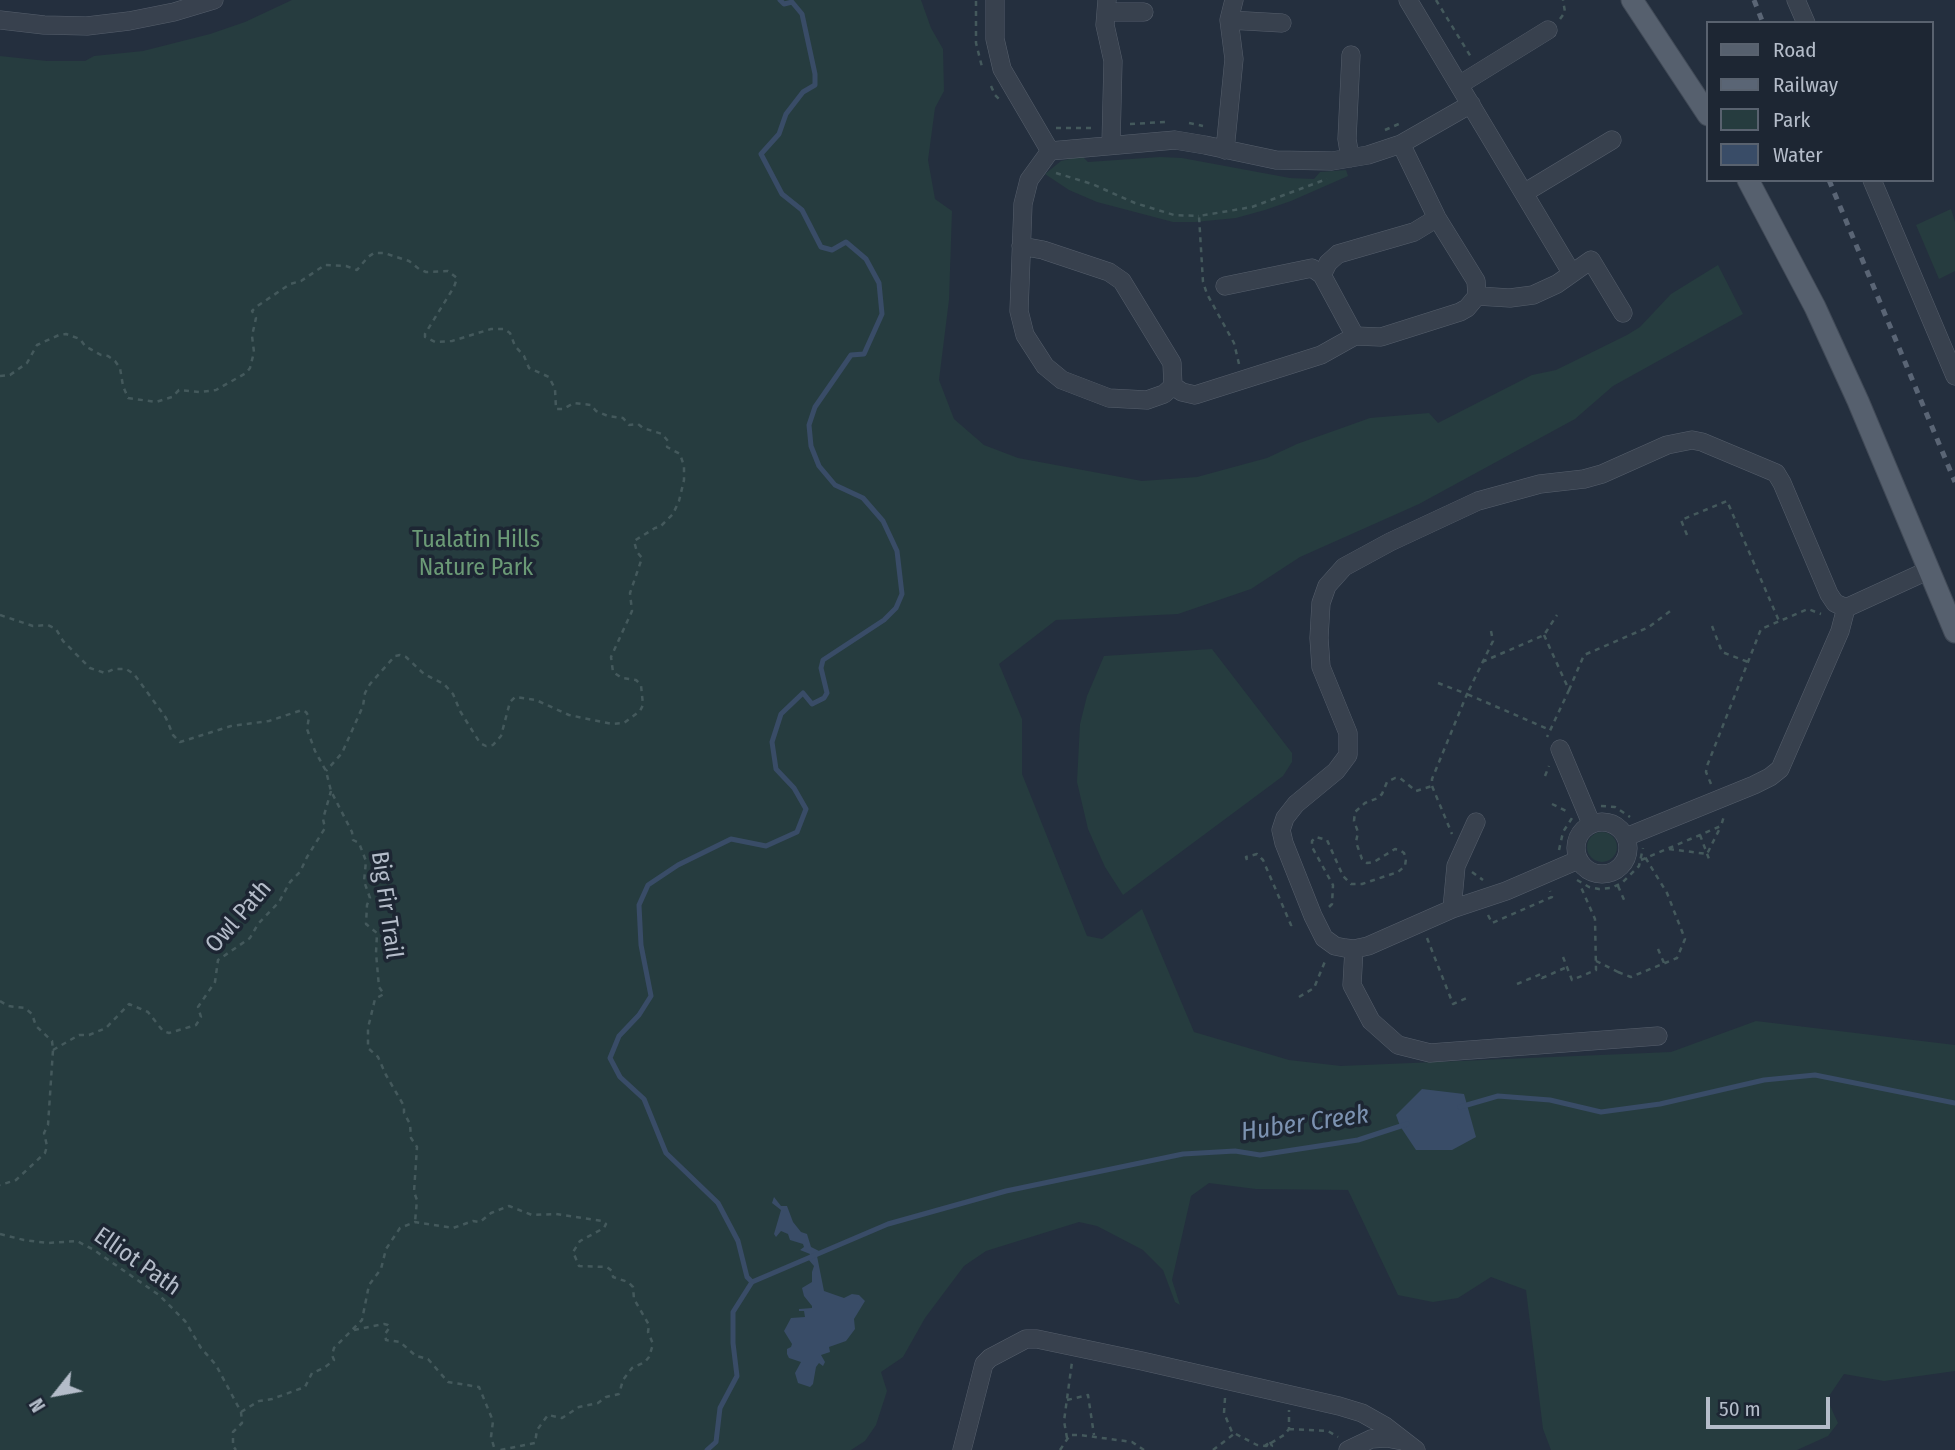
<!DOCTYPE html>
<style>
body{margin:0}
#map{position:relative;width:1955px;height:1450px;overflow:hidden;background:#242f3e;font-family:"Fira Sans Condensed",sans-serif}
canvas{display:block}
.legend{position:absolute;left:1706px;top:21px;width:228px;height:161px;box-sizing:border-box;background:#1d2633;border:2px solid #59626f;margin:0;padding:9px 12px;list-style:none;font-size:21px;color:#b4bcc9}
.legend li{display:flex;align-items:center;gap:14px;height:35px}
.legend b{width:35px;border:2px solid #59626f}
.north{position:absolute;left:21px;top:1359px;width:70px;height:70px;-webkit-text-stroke:5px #1d2633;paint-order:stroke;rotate:239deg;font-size:19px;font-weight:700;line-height:28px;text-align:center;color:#b4bcc9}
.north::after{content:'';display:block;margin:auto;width:24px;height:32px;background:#b4bcc9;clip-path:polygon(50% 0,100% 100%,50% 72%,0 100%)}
.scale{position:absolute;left:1706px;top:1397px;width:124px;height:32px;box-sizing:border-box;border:4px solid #b4bcc9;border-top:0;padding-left:9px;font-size:21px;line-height:24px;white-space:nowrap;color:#b4bcc9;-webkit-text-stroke:5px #1d2633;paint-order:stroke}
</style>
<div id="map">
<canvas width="1955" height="1450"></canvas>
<ul class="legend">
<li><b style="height:9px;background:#56606e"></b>Road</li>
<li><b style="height:9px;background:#5a6575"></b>Railway</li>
<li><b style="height:19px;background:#263c3f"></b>Park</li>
<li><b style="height:19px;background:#394c67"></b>Water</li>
</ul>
<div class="north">N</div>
<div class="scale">50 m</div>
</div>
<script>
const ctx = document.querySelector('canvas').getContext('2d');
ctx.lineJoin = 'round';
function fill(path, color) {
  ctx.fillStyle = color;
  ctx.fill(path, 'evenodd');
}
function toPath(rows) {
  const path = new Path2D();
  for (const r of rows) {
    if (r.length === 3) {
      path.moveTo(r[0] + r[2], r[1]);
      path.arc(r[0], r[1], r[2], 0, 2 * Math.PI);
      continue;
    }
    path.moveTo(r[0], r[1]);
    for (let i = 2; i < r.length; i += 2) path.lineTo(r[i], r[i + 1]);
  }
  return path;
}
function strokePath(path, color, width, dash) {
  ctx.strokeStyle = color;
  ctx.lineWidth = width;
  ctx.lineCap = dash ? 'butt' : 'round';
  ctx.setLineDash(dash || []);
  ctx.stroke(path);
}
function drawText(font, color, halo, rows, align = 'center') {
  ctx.font = font + ' "Fira Sans Condensed",sans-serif';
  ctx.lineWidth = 7;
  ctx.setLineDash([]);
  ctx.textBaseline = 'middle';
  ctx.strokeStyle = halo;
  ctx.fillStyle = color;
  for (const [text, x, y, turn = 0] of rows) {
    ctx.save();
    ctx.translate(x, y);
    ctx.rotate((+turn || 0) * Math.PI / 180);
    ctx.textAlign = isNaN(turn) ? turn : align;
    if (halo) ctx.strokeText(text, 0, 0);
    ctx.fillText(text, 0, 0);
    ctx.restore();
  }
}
const green = toPath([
 [292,0,921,0,931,28,943,49,944,91,935,108,928,160,935,199,952,211,949,300,939,380,954,419,984,445,1018,458,1142,481,1197,477,1267,458,1297,444,1370,418,1429,413,1438,423,1532,375,1556,370,1627,335,1640,327,1671,294,1718,265,1743,314,1613,386,1575,419,1419,504,1300,557,1251,589,1178,614,1056,620,999,664,1022,719,1022,774,1087,936,1102,939,1142,909,1194,1032,1289,1060,1341,1066,1671,1052,1756,1021,1955,1045,1955,1371,1884,1381,1844,1374,1827,1399,1838,1423,1828,1436,1797,1450,1551,1450,1543,1429,1526,1290,1491,1277,1458,1298,1433,1302,1398,1295,1348,1190,1256,1189,1209,1183,1191,1196,1172,1280,1180,1305,1175,1302,1163,1270,1143,1250,1097,1226,1079,1222,986,1251,964,1266,925,1318,903,1357,881,1372,887,1391,876,1425,865,1441,851,1450,0,1450,0,56,47,61,85,61,94,56,143,51,210,34,245,22],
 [1082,156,1088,162,1160,157,1182,158,1290,178,1314,179,1320,172,1346,170,1348,176,1291,201,1265,210,1236,218,1195,222,1173,222,1097,202,1069,190,1045,174,1061,161],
 [1951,209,1955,222,1955,271,1939,279,1916,225],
 [1212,649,1292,753,1292,762,1283,776,1123,895,1105,867,1088,829,1077,782,1080,724,1087,696,1104,656],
 [1602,847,15]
]);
const water = toPath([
 [1422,1089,1464,1094,1476,1137,1452,1150,1416,1150,1400,1126,1396,1115],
 [774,1197,781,1206,787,1206,793,1222,801,1232,807,1234,811,1247,819,1251,817,1256,824,1291,844,1298,852,1294,859,1295,865,1301,854,1319,855,1329,846,1341,829,1347,830,1352,821,1355,825,1362,823,1366,819,1363,816,1367,813,1384,810,1387,798,1383,795,1373,801,1362,789,1358,787,1354,787,1349,791,1347,792,1344,784,1331,791,1318,805,1317,804,1311,799,1311,799,1309,812,1308,812,1306,804,1296,802,1288,812,1282,812,1272,814,1266,808,1259,810,1254,800,1250,804,1247,803,1244,790,1240,788,1234,781,1231,776,1237,774,1234,781,1210,772,1203]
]);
const stream = toPath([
 [1460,1107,1498,1096,1550,1100,1601,1112,1660,1104,1764,1080,1815,1075,1955,1103],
 [752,1282,747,1277,738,1241,718,1203,666,1153,644,1099,620,1077,610,1058,619,1036,639,1015,651,996,641,945,639,905,648,885,678,865,731,839,766,846,797,832,806,809,794,788,776,769,772,742,781,714,803,693,812,704,824,698,827,693,821,668,823,660,884,620,896,608,902,594,897,551,883,521,863,498,835,485,819,466,811,446,809,425,815,407,851,355,864,354,882,314,879,283,866,259,846,242,832,250,821,247,802,210,782,194,761,154,779,134,786,114,803,92,815,85,815,74,802,14,792,2,784,4,780,0],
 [752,1282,888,1224,1006,1191,1183,1154,1235,1151,1260,1155,1358,1140,1407,1124],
 [707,1450,716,1442,720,1408,737,1376,733,1343,733,1312,752,1282]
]);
const path = toPath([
 [1436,0,1471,57],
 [976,1,976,43,982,67],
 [1560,19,1565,12,1563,0],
 [991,86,995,95,1000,100],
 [1189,123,1203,126],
 [1130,124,1165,122],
 [1056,128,1095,128],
 [1385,130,1401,123],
 [1056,173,1092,184,1135,203,1174,215,1199,216],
 [1239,364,1234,343,1207,294,1203,282,1199,216,1252,207,1327,179],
 [0,376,10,375,27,363,37,345,59,335,66,334,80,339,85,346,101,355,108,356,115,361,120,368,123,386,128,398,156,402,172,397,179,390,200,392,216,390,246,373,250,368,254,352,252,336,256,318,252,311,256,307,290,284,301,281,325,265,346,266,357,270,368,257,374,253,384,253,409,261,419,269,426,272,448,271,457,278,454,287,425,334,425,337,435,342,452,341,491,329,504,329,510,333,515,346,524,356,529,368,549,377,555,389,556,409,563,409,574,403,591,405,596,411,608,416,623,418,629,425,638,424,643,428,662,434,668,441,667,447,680,454,684,466,684,480,679,501,673,514,660,527,655,528,634,541,637,552,642,558,630,593,632,611,611,657,613,672,622,678,636,680,641,685,643,705,640,711,624,723,612,724,569,715,536,700,515,697,510,702,501,736,493,745,486,746,480,743,460,711,453,694,444,684,424,674,406,657,400,655,395,656,370,684,365,693,363,706,342,753,326,771],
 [1687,535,1681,520,1727,501,1779,621],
 [0,615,33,626,48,625,56,629,63,641,90,668,105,673,114,669,126,669,134,674,166,718,173,735,180,742,231,726,269,721,302,710,306,712,309,717,307,729,315,751,326,771,331,791,352,832,353,840,359,843,366,861,364,881,370,898,367,905,366,924,377,933,376,953,379,987,384,994,375,999,368,1028,368,1048,378,1057,386,1075,404,1106,404,1113,410,1124,411,1138,417,1147,414,1192,417,1200,415,1222],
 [1712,626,1722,652,1748,662],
 [1491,631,1493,641,1467,694,1550,730],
 [1544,635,1569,690,1547,737],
 [1482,662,1544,635,1557,615],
 [1438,683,1467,694,1432,779,1432,786,1452,834],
 [1569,690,1584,655,1649,627,1673,609],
 [1545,776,1549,766],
 [1711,784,1706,772,1707,766,1761,629,1808,609,1821,614],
 [1552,804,1568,812],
 [1601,806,1615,807,1630,817],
 [1700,835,1709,859],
 [1669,849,1707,854,1721,826],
 [1559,850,1563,832,1572,818],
 [1247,860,1246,857,1257,854,1263,860,1291,925,1296,923],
 [1641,860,1721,826,1724,816],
 [1472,872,1483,880],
 [1577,880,1589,887,1599,889,1611,888,1622,883,1639,866,1643,848],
 [1618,886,1625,902],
 [1329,907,1332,904,1333,885,1312,847,1312,841,1316,837,1327,840,1343,876,1351,884,1362,884,1398,872,1405,866,1406,859,1404,853,1400,850,1395,849,1374,862,1367,863,1362,859,1356,842,1358,832,1354,821,1355,812,1365,803,1378,798,1382,794,1387,782,1395,778,1400,778,1416,791,1432,786],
 [1488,915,1492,923,1552,897,1550,891],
 [1427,938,1453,1004,1469,997],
 [1658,949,1664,963],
 [1563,957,1572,980,1596,970,1595,919,1580,885],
 [1596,961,1618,972,1614,973],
 [1618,972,1631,977,1677,958,1685,939,1667,893,1645,857],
 [1517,984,1541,974,1542,978,1567,967],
 [1299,997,1314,988,1326,959],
 [0,1001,8,1006,25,1008,32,1014,36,1026,52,1041,53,1050,48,1125,44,1133,47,1146,45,1153,16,1180,0,1185],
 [53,1050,79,1035,89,1035,106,1028,129,1004,148,1012,163,1031,169,1033,196,1025,201,1017,198,1007,215,982,218,960,250,938,258,924,279,902,290,882,300,872,307,857,325,828,323,819,331,791],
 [0,1234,24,1240,48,1243,77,1241,94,1250,159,1295,185,1321,201,1348,216,1365,241,1412,242,1423,233,1432,233,1446,236,1450],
 [354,1330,384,1324,388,1325,390,1327,385,1334,386,1340,400,1342,416,1356,428,1359,448,1382,479,1387,493,1421,491,1437,494,1447,497,1450],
 [1225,1398,1224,1413,1232,1432,1257,1445,1266,1446],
 [1067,1400,1088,1395,1094,1435],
 [241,1412,259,1401,272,1399,305,1387,312,1373,324,1368,334,1360,332,1355,334,1348,362,1320,369,1285,381,1269,386,1249,400,1228,415,1222,453,1228,473,1221,480,1222,491,1213,509,1206,532,1215,556,1214,602,1221,606,1224,604,1228,580,1241,573,1252,579,1266,607,1267,612,1271,613,1277,628,1282,633,1287,634,1299,649,1325,648,1332,653,1344,649,1357,645,1362,632,1368,623,1380,619,1394,606,1397,598,1403,579,1407,562,1418,548,1415,537,1430,535,1443,500,1450],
 [1289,1429,1328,1431,1338,1437],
 [1067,1438,1064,1421,1072,1362],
 [1270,1442,1272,1446,1269,1448,1266,1445,1270,1442],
 [1271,1443,1284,1435,1289,1429,1289,1410],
 [1060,1450,1070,1435,1080,1435,1132,1442,1144,1450],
 [1213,1450,1234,1434]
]);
const minor = toPath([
 [995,0,995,39,1002,69,1050,151],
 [1107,0,1105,25,1113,61,1111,144],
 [1408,0,1571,272],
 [1796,0,1806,23],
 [1106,12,1144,12],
 [0,20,44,25,87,26,129,21,174,12,214,0],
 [1229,20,1282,23],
 [1459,85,1548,30],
 [1401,144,1437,218,1476,281,1477,296,1467,308,1460,312,1381,337,1355,336,1321,355,1195,395,1182,392,1173,386,1164,394,1147,400,1109,398,1062,380,1045,366,1025,335,1019,311,1023,204,1029,180,1050,151,1175,140,1205,145,1276,160,1332,161,1368,155,1401,144,1471,104],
 [1225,150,1234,59,1229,20,1234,0],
 [1350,158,1347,139,1351,55],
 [1872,180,1955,376],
 [1524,193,1612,140],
 [1021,246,1043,250,1109,272,1122,281,1172,363,1173,386],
 [1322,275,1328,263,1338,254,1414,232,1437,218],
 [1225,286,1312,268,1322,275,1355,336],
 [1477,296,1510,298,1533,295,1557,284,1591,260,1623,313],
 [1560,749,1591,823],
 [1602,848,26],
 [1626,837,1754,785,1770,777,1780,769,1840,631,1846,608],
 [1578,860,1506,891,1452,909,1368,946,1354,949,1345,948,1335,946,1324,938,1313,916,1284,843,1281,830,1285,818,1296,804,1336,771,1348,755,1348,733,1321,667,1319,638,1321,603,1327,586,1344,567,1390,542,1478,501,1540,484,1584,479,1602,474,1667,445,1692,440,1702,442,1776,473,1782,483,1829,594,1835,603,1846,608,1929,570],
 [1452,909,1456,866,1476,822],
 [1354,949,1352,985,1371,1021,1398,1045,1430,1053,1658,1036],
 [962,1450,984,1364,990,1358,1026,1339,1037,1339,1142,1361,1339,1406,1362,1413,1385,1426,1416,1450],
 [1348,1450,1371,1439,1387,1438,1403,1441]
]);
const major = toPath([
 [1632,0,1708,115],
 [1748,180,1815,307,1858,401,1955,632]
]);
const rail = toPath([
 [1754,0,1763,23],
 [1829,180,1955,482]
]);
const parkNames = [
 ["Tualatin Hills",476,540],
 ["Nature Park",476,568]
];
const streetNames = [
 ["Big Fir Trail",386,905,82],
 ["Owl Path",239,917,-49],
 ["Elliot Path",137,1262,35]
];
const waterNames = [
 ["Huber Creek",1305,1124,-8]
];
fill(green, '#263c3f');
fill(water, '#394c67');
strokePath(stream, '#394c67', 5);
strokePath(minor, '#565f6c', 19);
strokePath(major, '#414a57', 23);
strokePath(path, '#44595c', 2.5, [5, 5]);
strokePath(minor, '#38414e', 18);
strokePath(major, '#56606e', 21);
strokePath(rail, '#5a6575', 5, [7, 7]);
drawText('24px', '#6b9a76', '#1d2633', parkNames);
drawText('24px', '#b4bcc9', '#1d2633', streetNames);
drawText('italic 26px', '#7c92b1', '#1d2633', waterNames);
</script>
